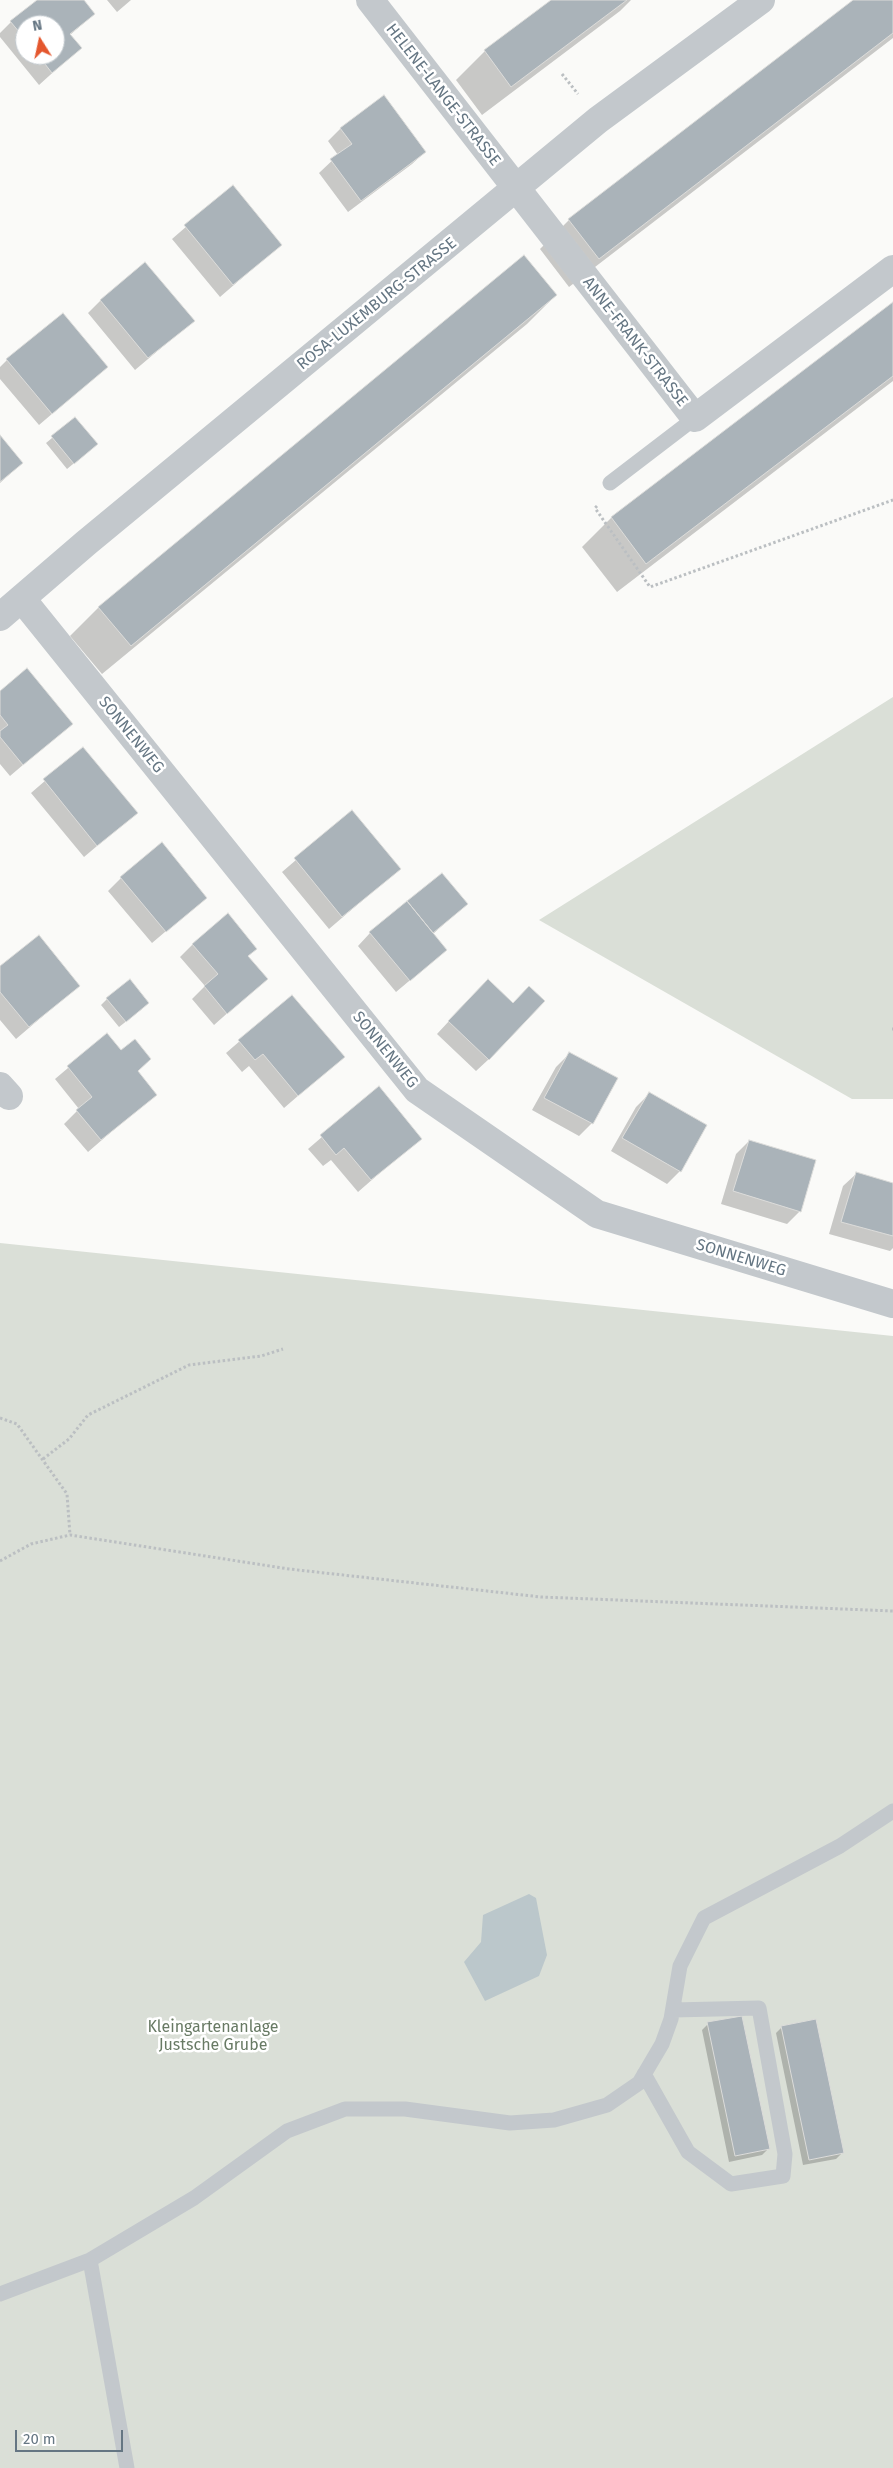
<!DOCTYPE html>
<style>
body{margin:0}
#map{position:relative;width:893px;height:2468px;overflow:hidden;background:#fafaf8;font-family:"Fira Sans",sans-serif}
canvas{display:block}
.north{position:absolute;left:15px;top:15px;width:50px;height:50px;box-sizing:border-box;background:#fff;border:1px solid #c1c8cd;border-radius:50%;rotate:350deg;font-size:14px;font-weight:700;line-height:20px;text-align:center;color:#657683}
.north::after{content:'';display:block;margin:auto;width:18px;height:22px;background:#e4572e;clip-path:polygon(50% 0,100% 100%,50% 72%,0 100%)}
.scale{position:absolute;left:15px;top:2430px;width:108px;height:22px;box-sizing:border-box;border:2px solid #657683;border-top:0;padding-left:6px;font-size:15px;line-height:18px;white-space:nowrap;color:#657683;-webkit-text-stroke:4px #fff;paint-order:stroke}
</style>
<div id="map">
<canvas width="893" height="2468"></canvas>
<div class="north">N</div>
<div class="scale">20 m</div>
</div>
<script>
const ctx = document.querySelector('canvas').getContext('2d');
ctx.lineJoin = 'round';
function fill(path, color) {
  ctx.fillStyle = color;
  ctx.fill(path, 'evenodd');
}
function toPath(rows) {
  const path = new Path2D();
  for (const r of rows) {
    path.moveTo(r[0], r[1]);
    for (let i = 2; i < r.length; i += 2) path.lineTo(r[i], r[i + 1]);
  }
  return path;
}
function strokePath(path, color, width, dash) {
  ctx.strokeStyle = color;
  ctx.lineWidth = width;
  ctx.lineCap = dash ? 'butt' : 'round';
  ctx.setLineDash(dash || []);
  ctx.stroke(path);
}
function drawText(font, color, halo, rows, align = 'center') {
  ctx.font = font + ' "Fira Sans",sans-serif';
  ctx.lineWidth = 5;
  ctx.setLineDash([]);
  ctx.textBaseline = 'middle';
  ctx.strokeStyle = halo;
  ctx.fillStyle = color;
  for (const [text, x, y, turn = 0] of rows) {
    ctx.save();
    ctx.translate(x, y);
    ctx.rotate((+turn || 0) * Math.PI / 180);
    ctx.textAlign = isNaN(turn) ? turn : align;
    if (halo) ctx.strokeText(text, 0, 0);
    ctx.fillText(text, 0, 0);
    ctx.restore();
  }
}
const green = toPath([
 [893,697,893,1099,852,1099,539,920],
 [0,1243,893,1336,893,2468,0,2468]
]);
const water = toPath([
 [529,1894,536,1898,547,1955,539,1976,485,2001,464,1962,481,1942,483,1915]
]);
const shadow = toPath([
 [39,0,82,0,94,14,70,35,80,48,39,85,0,37,0,33,11,22],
 [25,25,55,25,55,55,25,55],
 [107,0,131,0,117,12],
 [553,0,631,0,620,11,482,115,456,80,485,51],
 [855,0,893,0,893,38,569,287,540,249,569,220],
 [341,128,425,152,412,164,348,212,319,173,338,155,328,141],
 [232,187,280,245,220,297,172,239],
 [556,295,527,324,102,674,70,636,99,607],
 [101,300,193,321,135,370,88,313],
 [893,304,893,381,617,592,582,547,611,518],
 [7,360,107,367,39,425,0,379,0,367],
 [75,419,90,450,67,469,46,443],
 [0,437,22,463,0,483],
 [0,693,71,724,10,776,0,764],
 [83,748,136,813,84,857,31,793],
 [352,812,399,869,329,929,282,872],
 [121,878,205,898,152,943,108,891],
 [466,904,433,934,446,950,396,992,358,946,370,933],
 [193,944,247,956,266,979,214,1025,192,999,205,986,180,957],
 [0,968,78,986,16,1039,0,1020],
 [475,993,513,1005,489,1059,476,1071,437,1034],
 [292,996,343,1057,284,1108,249,1066,242,1072,226,1053],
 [107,999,142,1009,119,1027,101,1005],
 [107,1035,155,1094,88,1152,64,1124,79,1109,55,1079],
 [569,1054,616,1079,592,1123,579,1136,532,1110,556,1067],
 [379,1088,420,1138,358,1192,331,1160,323,1166,308,1149],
 [649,1094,680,1171,667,1184,611,1151,636,1107],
 [749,1141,800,1211,787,1224,721,1204,736,1154],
 [856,1174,893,1184,893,1248,890,1251,829,1234,843,1186],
 [708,2024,768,2149,762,2155,729,2162,702,2030],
 [782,2027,842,2153,836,2159,803,2165,776,2033]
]);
const building = toPath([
 [37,0,84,0,95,14,70,34,82,48,52,73,38,55,55,55,55,25,25,25,25,39,10,21,37,0],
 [551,0,627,0,511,87,484,50,551,0],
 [853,0,893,0,893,33,599,259,568,219,853,0],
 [384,95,426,152,361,201,330,159,352,144,340,128,384,95],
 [233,185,282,245,233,285,184,225,233,185],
 [524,255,557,295,131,646,98,607,524,255],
 [145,262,195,321,148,358,100,300,145,262],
 [893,302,893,376,646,564,611,517,893,302],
 [63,313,108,367,52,414,6,359,63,313],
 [75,417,98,444,74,464,51,436,75,417],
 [0,435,23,463,0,482,0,435],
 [27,668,73,724,23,765,0,737,0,731,8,725,0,715,0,691,27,668],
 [83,747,138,813,97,846,43,779,83,747],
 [352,810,401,869,342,917,294,858,352,810],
 [162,842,207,898,166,932,120,877,162,842],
 [442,873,468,904,433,933,407,901,442,873],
 [407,901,447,950,410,981,369,932,407,901],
 [228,913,257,949,248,956,268,979,227,1014,204,986,218,974,192,944,228,913],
 [39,935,80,986,29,1027,0,992,0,966,39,935],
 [130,979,149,1003,126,1022,106,998,130,979],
 [488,979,513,1003,529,986,545,1001,489,1060,448,1021,488,979],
 [292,995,345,1057,298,1096,263,1054,255,1060,238,1040,292,995],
 [107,1033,121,1050,135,1039,151,1059,138,1071,157,1095,101,1140,76,1110,92,1097,67,1066,107,1033],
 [569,1052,618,1078,593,1124,544,1098,569,1052],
 [379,1086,422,1139,371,1180,344,1148,336,1155,320,1135,379,1086],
 [649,1092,707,1125,681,1172,622,1138,649,1092],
 [749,1140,816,1160,801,1212,733,1191,749,1140],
 [856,1172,893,1183,893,1236,841,1222,856,1172],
 [742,2016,770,2149,735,2156,707,2022,742,2016],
 [816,2019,844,2153,809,2160,781,2026,816,2019]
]);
const path = toPath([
 [562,74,578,94],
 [597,506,595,508,650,587,893,500],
 [892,1029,893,1029],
 [0,1418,17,1424,67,1494,70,1535],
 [43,1459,69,1439,88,1415,189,1365,261,1356,283,1349],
 [0,1561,31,1544,70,1535,289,1569,541,1597,893,1611]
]);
const lane = toPath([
 [610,483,695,418],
 [644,2074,688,2152,731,2184,783,2176,785,2154,759,2008,673,2010],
 [90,2260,127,2468],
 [0,2294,90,2260,194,2198,287,2131,345,2109,405,2109,510,2123,554,2120,607,2105,639,2083,662,2044,671,2019,680,1966,704,1918,840,1846,893,1811]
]);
const street = toPath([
 [370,0,695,418,893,269],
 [22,599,417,1090,597,1214,893,1304],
 [0,617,86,543,598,120,761,0],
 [0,1086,9,1096]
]);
const streetNames = [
 ["HELENE-LANGE-STRASSE",443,95,52],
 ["ROSA-LUXEMBURG-STRASSE",377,304,-39],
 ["ANNE-FRANK-STRASSE",635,342,52],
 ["SONNENWEG",131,735,51],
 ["SONNENWEG",385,1050,51],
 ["SONNENWEG",741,1258,17]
];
const parkNames = [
 ["Kleingartenanlage",213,2028],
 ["Justsche Grube",213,2046]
];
fill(green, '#dadfd7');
fill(water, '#bbc7cb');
fill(shadow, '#0003');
fill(building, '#aab3b9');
strokePath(building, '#dcdcda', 1);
strokePath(path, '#bbbfc2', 3, [2.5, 2.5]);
strokePath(lane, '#c3c8cc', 15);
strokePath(street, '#c3c8cc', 28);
drawText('16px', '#657683', '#fff', streetNames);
drawText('16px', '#687a64', '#fff', parkNames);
</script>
